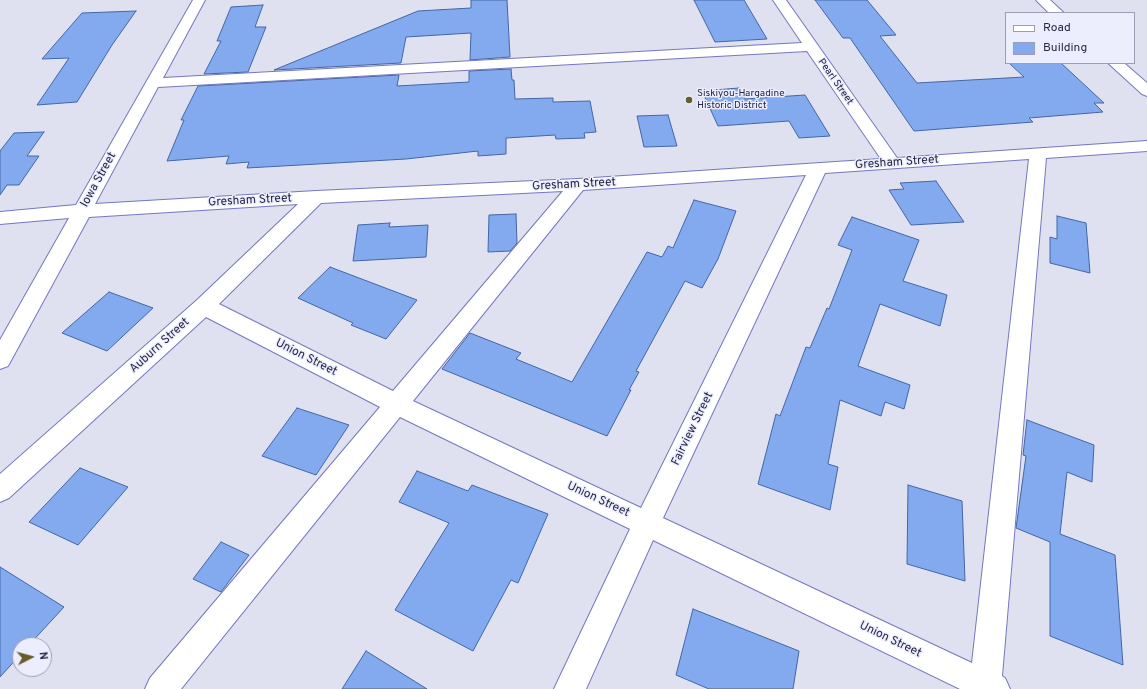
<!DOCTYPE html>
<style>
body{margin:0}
#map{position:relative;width:1147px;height:689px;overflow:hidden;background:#dfe1f1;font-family:Overpass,sans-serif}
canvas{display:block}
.legend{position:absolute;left:1005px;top:12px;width:130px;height:52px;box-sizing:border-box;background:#eceefe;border:1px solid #9d9eb4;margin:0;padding:5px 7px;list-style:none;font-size:12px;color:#262745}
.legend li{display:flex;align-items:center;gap:8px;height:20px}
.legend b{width:20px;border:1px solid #9d9eb4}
.north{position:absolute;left:12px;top:637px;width:40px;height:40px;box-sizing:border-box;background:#eceefe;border:1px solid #9d9eb4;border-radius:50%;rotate:84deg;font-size:11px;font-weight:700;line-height:16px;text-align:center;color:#262745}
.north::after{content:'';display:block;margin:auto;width:14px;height:18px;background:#655d2a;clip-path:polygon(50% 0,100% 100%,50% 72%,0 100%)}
</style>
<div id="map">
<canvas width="1147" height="689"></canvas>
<ul class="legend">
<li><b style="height:5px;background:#fff"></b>Road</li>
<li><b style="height:11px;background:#83aaef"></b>Building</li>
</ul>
<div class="north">N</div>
</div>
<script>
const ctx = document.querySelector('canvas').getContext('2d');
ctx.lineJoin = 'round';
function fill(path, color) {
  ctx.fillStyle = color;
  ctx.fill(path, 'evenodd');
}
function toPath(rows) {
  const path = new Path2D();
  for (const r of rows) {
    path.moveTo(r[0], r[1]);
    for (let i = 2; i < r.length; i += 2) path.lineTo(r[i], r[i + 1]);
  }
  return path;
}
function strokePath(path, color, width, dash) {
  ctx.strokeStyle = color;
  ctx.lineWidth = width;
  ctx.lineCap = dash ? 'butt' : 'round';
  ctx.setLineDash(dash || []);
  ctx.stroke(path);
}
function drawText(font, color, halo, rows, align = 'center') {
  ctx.font = font + ' Overpass,sans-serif';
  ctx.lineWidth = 3;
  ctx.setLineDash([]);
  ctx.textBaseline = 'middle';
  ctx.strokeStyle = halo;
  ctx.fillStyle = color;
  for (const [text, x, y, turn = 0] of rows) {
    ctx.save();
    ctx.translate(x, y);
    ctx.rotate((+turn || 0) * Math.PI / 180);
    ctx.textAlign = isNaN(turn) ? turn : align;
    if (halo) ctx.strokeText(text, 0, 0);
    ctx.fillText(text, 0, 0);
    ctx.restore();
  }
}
const building = toPath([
 [471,0,507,0,510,57,470,60,471,33,406,37,401,63,274,70,418,11,471,8,471,0],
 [694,0,744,0,767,39,715,42,694,0],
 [815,0,867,0,896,35,880,36,917,83,1024,77,1009,63,1061,63,1104,103,1094,103,1103,112,1029,118,1033,122,914,131,850,38,843,38,815,0],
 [263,5,255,27,266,27,248,72,204,74,221,41,217,41,231,7,263,5],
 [136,11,112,45,77,102,37,105,69,58,42,59,82,13,136,11],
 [511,69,512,80,514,80,515,99,553,98,553,102,590,101,596,132,584,133,585,138,556,139,555,135,506,138,506,154,478,156,478,151,406,159,247,168,249,162,226,164,229,156,167,161,184,120,181,120,198,86,399,75,397,86,469,82,469,71,511,69],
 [739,88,745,99,805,95,830,136,799,138,789,121,718,126,702,91,739,88],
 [668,115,677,146,644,147,637,116,668,115],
 [44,132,27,156,39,156,19,185,7,185,0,195,0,151,14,133,44,132],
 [936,181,964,222,911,225,889,190,904,189,900,183,936,181],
 [694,200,736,211,718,259,702,288,685,281,636,371,639,372,629,390,631,390,607,436,442,369,470,333,521,353,516,359,572,382,647,252,662,257,668,246,673,248,694,200],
 [516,214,517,243,510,251,488,252,489,215,516,214],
 [1057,216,1086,223,1090,273,1050,263,1050,237,1057,239,1057,216],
 [852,217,919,240,903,281,947,295,940,326,880,304,858,366,910,385,904,409,885,402,881,416,840,400,828,464,838,467,830,510,758,484,776,414,780,416,806,347,810,348,827,308,829,309,852,250,838,245,852,217],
 [390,223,389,227,428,225,426,257,353,261,358,225,390,223],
 [330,267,417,300,386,339,351,325,353,323,298,298,330,267],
 [109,292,153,308,107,351,62,333,109,292],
 [297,408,349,425,316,475,262,456,297,408],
 [1027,420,1094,445,1092,482,1067,472,1060,534,1115,555,1123,665,1050,636,1050,542,1016,528,1026,456,1023,455,1027,420],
 [80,468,128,487,78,545,29,522,80,468],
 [417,471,468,491,472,485,548,514,518,583,511,580,473,651,395,610,449,523,399,502,417,471],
 [908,485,962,501,965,581,907,564,908,485],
 [221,542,249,555,221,592,193,579,221,542],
 [0,567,64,607,29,645,20,645,20,655,0,677,0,567],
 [693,609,799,651,793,689,709,689,676,675,693,609],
 [366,651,427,689,342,689,366,651]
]);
const minor = toPath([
 [193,0,205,0,163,78,802,43,773,0,786,0,897,158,1147,141,1147,151,1046,158,1002,676,1005,678,1010,689,960,689,653,540,586,689,554,689,630,529,400,417,181,689,145,689,150,678,380,407,206,317,9,498,0,502,0,474,197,300,298,204,89,217,8,366,0,369,0,340,69,218,0,224,0,212,76,205,193,0],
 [807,51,881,159,578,179,316,191,95,204,158,87,807,51],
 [1029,159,972,663,663,518,825,173,1029,159],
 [806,175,641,508,413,401,583,190,806,175],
 [563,191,393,391,219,304,321,203,563,191],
 [1036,0,1050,0,1064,13,1049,13,1036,0],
 [1108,63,1124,63,1147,83,1147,96,1142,94,1108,63]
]);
const markers = [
 [689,100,4,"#655d2a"]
];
const farStreetnames = [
 ["Pearl Street",835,82,55]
];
const farPoinames = [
 ["Siskiyou-Hargadine",697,94],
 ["Historic District",697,106]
];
const streetNames = [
 ["Gresham Street",897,163,-4],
 ["Iowa Street",99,180,-61],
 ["Gresham Street",574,185,-3],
 ["Gresham Street",250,201,-3],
 ["Auburn Street",160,346,-42],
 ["Union Street",306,358,27],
 ["Fairview Street",693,429,-64],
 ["Union Street",598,500,25],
 ["Union Street",890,640,26]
];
fill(building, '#83aaef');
strokePath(building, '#4266a5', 1);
strokePath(minor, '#7577bf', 2);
fill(minor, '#fff');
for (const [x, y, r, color] of markers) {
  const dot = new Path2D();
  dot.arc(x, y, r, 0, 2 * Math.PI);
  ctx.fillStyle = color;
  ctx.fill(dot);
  strokePath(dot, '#eceefe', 1.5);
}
drawText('10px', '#262745', '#eceefe', farStreetnames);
drawText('10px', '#262745', '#eceefe', farPoinames, 'left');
drawText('12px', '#262745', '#eceefe', streetNames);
</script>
